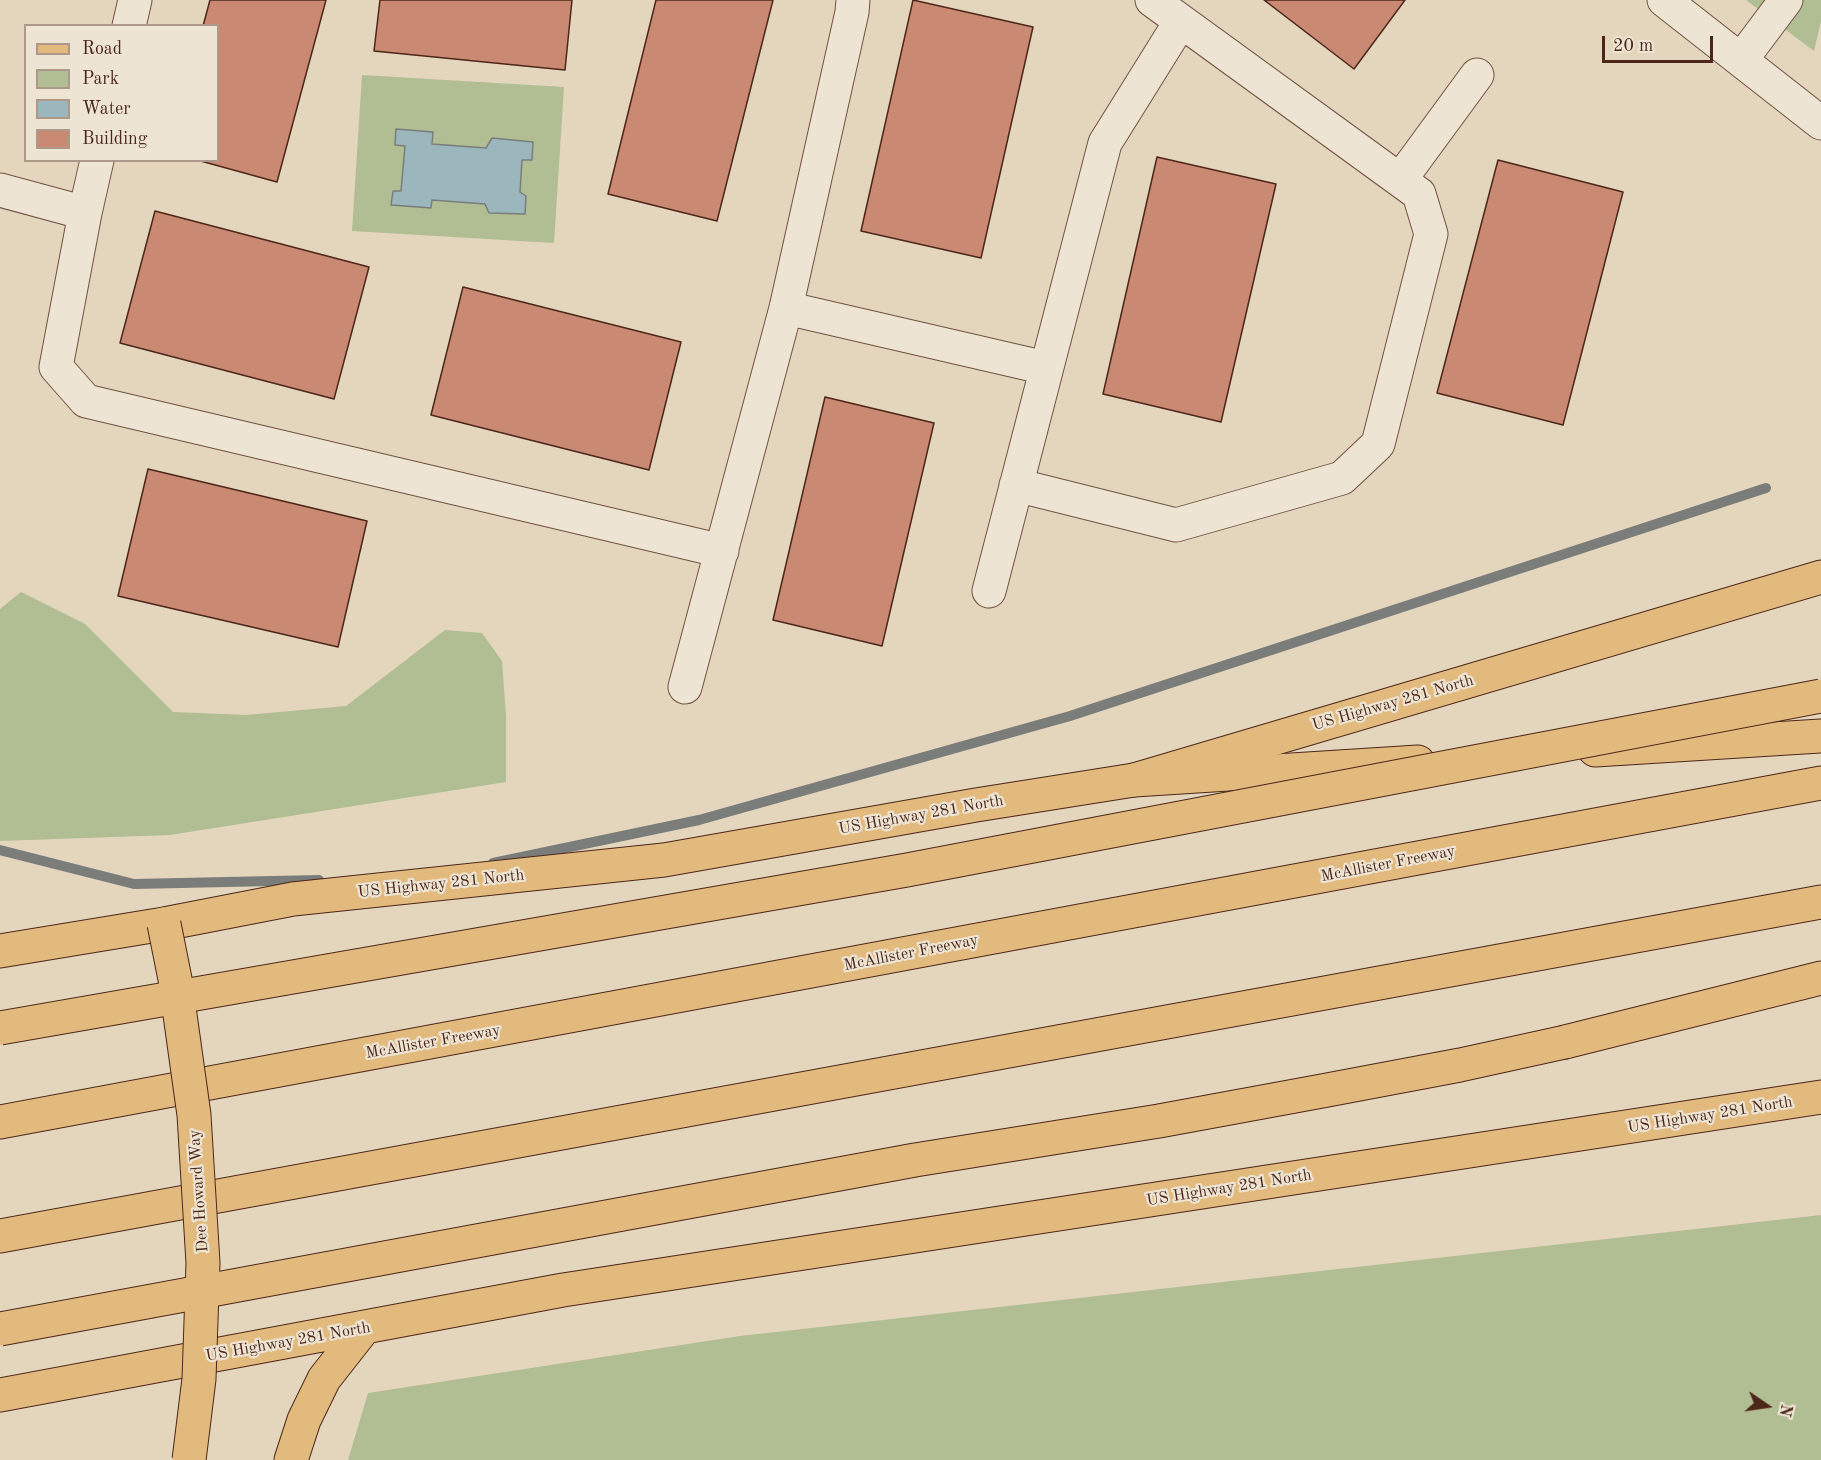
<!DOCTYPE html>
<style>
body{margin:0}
#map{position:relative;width:1821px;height:1460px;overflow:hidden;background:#e4d5bd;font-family:"Old Standard TT",serif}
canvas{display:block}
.legend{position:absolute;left:24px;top:24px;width:195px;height:138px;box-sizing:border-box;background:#ede4d4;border:2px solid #ad9889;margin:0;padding:8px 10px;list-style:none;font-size:18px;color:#4c2719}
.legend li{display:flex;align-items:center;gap:12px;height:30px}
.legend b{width:30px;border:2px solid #ad9889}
.north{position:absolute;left:1737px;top:1376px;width:60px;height:60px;-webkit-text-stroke:4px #ede4d4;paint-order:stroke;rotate:103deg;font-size:16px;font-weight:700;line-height:24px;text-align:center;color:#4c2719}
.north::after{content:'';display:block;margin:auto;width:21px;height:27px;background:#4c2719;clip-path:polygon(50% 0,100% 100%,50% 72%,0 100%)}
.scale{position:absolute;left:1602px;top:36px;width:111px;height:27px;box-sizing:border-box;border:3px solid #4c2719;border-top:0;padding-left:8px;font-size:18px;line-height:21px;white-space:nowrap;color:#4c2719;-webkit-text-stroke:4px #ede4d4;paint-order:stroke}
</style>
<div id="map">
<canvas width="1821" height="1460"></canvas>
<ul class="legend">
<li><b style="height:8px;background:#e2ba7e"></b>Road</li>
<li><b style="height:16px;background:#b1be93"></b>Park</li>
<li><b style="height:16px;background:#9bb6bc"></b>Water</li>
<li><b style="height:16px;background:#ca8972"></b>Building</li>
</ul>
<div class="north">N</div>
<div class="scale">20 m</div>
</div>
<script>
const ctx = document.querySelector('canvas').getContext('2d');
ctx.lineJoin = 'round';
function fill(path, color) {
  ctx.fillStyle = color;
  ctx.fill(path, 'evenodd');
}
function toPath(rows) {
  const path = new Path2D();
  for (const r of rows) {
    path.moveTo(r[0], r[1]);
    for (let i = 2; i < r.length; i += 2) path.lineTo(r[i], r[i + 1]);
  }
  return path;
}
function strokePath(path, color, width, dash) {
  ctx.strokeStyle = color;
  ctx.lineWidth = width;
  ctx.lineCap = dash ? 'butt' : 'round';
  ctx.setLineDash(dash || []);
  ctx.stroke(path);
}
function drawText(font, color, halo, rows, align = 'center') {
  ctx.font = font + ' "Old Standard TT",serif';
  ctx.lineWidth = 4.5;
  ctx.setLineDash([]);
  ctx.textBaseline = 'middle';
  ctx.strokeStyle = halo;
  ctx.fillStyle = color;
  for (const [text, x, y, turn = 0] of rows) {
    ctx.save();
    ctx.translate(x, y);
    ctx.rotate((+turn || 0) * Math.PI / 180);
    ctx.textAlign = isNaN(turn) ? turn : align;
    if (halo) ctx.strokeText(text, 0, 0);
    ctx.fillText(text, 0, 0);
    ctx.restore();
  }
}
const green = toPath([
 [1746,0,1821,0,1821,21,1814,51],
 [362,75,564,87,554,243,352,231],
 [21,592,85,624,173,712,246,715,346,706,445,630,482,633,502,661,506,716,506,782,170,835,0,841,0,609],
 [1821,1215,1821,1460,348,1460,368,1393,740,1336]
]);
const water = toPath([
 [396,129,433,132,432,144,486,148,492,138,533,142,532,160,522,160,520,192,526,196,525,214,489,213,485,204,432,200,431,208,391,205,393,191,401,191,405,146,395,145,396,129]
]);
const stream = toPath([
 [0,850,134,884,319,880],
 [493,863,699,820,1070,716,1766,488]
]);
const building = toPath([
 [210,0,326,0,277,182,197,160,218,160,218,26,203,26,210,0],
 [380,0,572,0,565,70,374,51,380,0],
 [656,0,773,0,717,221,608,194,656,0],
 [913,0,1033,27,981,258,861,231,913,0],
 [1264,0,1405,0,1354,69,1264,0],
 [1157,157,1276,184,1221,422,1103,394,1157,157],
 [1498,160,1623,192,1563,425,1437,393,1498,160],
 [155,211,369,267,334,399,120,343,155,211],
 [463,287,681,342,649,470,431,415,463,287],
 [825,397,934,423,882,646,773,620,825,397],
 [148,469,367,521,338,647,118,596,148,469]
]);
const minor = toPath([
 [1664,0,1821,123],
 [129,26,135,0],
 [1741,60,1786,0],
 [97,160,85,213,56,367,86,401,722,551],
 [1400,180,1477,75],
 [0,190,85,213],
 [786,308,1046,368],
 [1016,485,1176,525,1342,478,1378,444,1431,234,1419,194,1152,0],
 [989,591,1105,143,1181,21],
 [685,687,786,308,852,12,853,0]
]);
const major = toPath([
 [0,951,164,924,293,899,664,860,976,805,1134,780,1821,577],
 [0,1395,563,1290,1821,1097],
 [291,1460,304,1420,324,1379,364,1328]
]);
const highway = toPath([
 [1595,750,1821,736],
 [1134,780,1418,762],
 [1565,1042,1821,978],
 [0,1122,1821,783],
 [0,1236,1821,902]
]);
const majorBridge = toPath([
 [164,924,175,979,194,1115,203,1263,199,1379,189,1460]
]);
const highwayBridge = toPath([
 [0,1028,907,870,1821,696],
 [0,1329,915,1160,1159,1121,1322,1091,1460,1065,1565,1042]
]);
const streetNames = [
 ["US Highway 281 North",1393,703,-16],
 ["US Highway 281 North",921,815,-10],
 ["McAllister Freeway",1388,864,-11],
 ["US Highway 281 North",441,884,-6],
 ["McAllister Freeway",911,953,-11],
 ["McAllister Freeway",433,1042,-10],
 ["US Highway 281 North",1710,1115,-9],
 ["US Highway 281 North",1229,1188,-9],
 ["Dee Howard Way",199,1191,-94],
 ["US Highway 281 North",288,1342,-10]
];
fill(green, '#b1be93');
fill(water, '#9bb6bc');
strokePath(water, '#7b7d7b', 1.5);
strokePath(stream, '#7b7d7b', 10);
fill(building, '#ca8972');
strokePath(building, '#4c2719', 1.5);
strokePath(minor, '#725242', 35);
strokePath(major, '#4c2719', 35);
strokePath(highway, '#4c2719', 35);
strokePath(minor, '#ede4d4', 33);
strokePath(major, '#e2ba7e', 33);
strokePath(highway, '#e2ba7e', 33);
strokePath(majorBridge, '#4c2719', 35, []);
strokePath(highwayBridge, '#4c2719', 35, []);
strokePath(majorBridge, '#e2ba7e', 33);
strokePath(highwayBridge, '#e2ba7e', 33);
drawText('16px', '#4c2719', '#ede4d4', streetNames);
</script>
